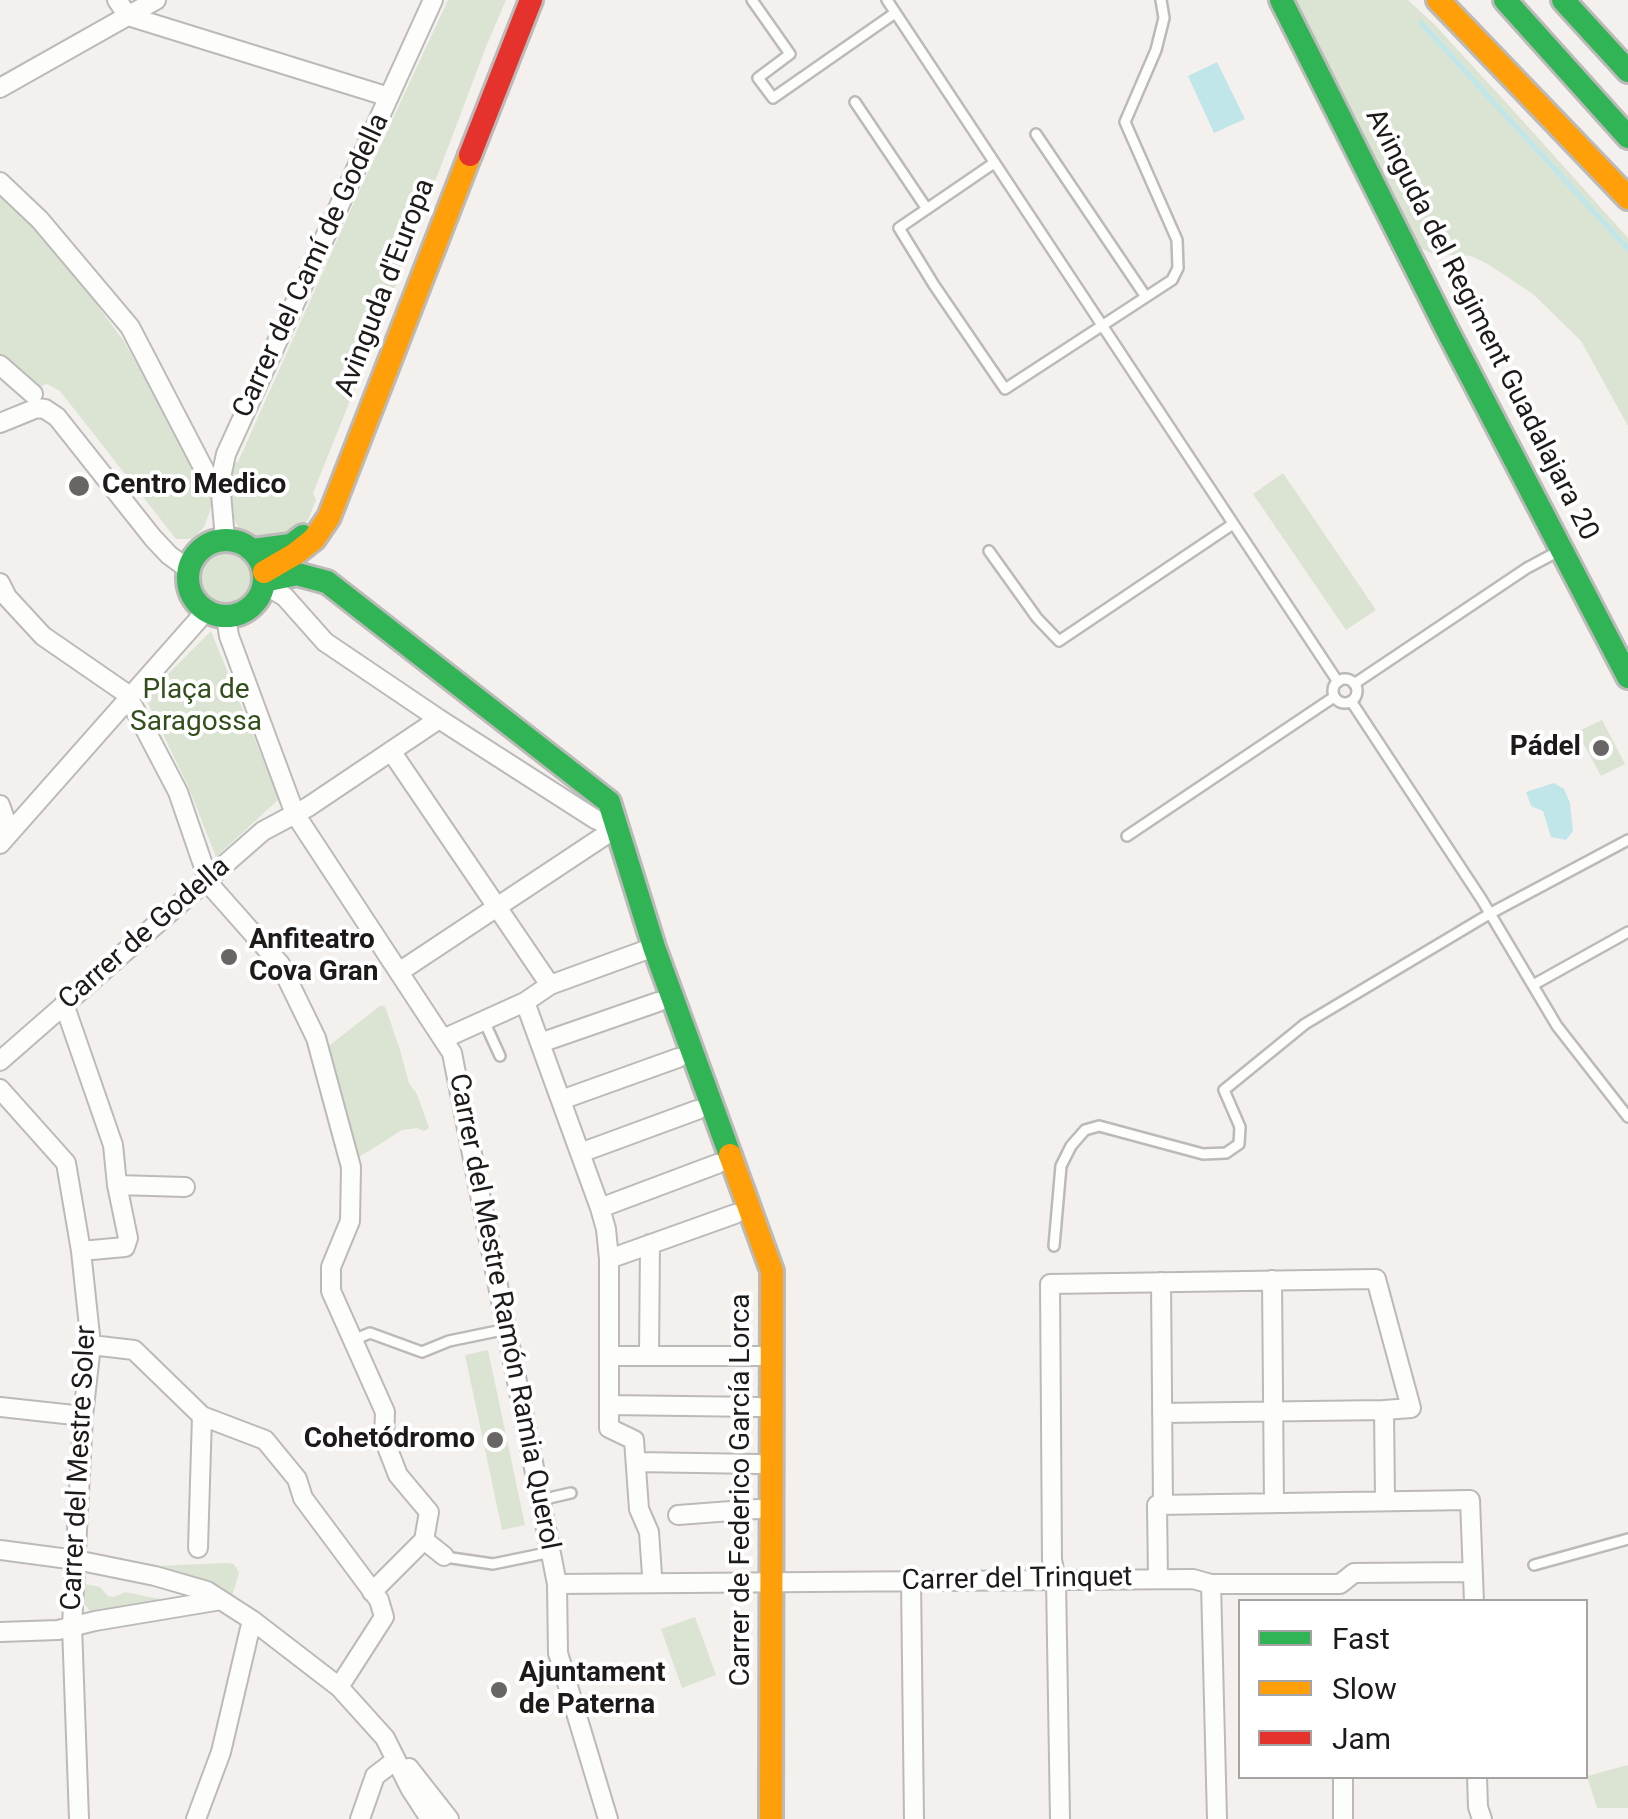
<!DOCTYPE html>
<meta charset="utf-8">
<style>
body{margin:0}
#map{position:relative;width:1628px;height:1819px;overflow:hidden;background:#f3f0ee;font-family:Roboto,sans-serif}
canvas{display:block}
.legend{position:absolute;left:1238px;top:1599px;width:350px;height:180px;box-sizing:border-box;background:#fff;border:2px solid #a5a3a3;margin:0;padding:12px 18px;list-style:none;font-size:30px;color:#1d1a19}
.legend li{display:flex;align-items:center;gap:20px;height:50px}
.legend b{width:50px;border:2px solid #a5a3a3}
</style>
<div id="map">
<canvas width="1628" height="1819"></canvas>
<ul class="legend">
<li><b style="height:12px;background:#30b455"></b>Fast</li>
<li><b style="height:12px;background:#ff9f0a"></b>Slow</li>
<li><b style="height:12px;background:#e5322d"></b>Jam</li>
</ul>
</div>
<script>
const ctx = document.querySelector('canvas').getContext('2d');
ctx.lineJoin = 'round';
function fill(path, color) {
  ctx.fillStyle = color;
  ctx.fill(path, 'evenodd');
}
function toPath(rows) {
  const path = new Path2D();
  for (const r of rows) {
    if (r.length === 3) {
      path.moveTo(r[0] + r[2], r[1]);
      path.arc(r[0], r[1], r[2], 0, 2 * Math.PI);
      continue;
    }
    path.moveTo(r[0], r[1]);
    for (let i = 2; i < r.length; i += 2) path.lineTo(r[i], r[i + 1]);
  }
  return path;
}
function strokePath(path, color, width, dash) {
  ctx.strokeStyle = color;
  ctx.lineWidth = width;
  ctx.lineCap = dash ? 'butt' : 'round';
  ctx.setLineDash(dash || []);
  ctx.stroke(path);
}
function drawText(font, color, halo, rows, align = 'center') {
  ctx.font = font + ' Roboto,sans-serif';
  ctx.lineWidth = 8;
  ctx.setLineDash([]);
  ctx.textBaseline = 'middle';
  ctx.strokeStyle = halo;
  ctx.fillStyle = color;
  for (const [text, x, y, turn = 0] of rows) {
    ctx.save();
    ctx.translate(x, y);
    ctx.rotate((+turn || 0) * Math.PI / 180);
    ctx.textAlign = isNaN(turn) ? turn : align;
    if (halo) ctx.strokeText(text, 0, 0);
    ctx.fillText(text, 0, 0);
    ctx.restore();
  }
}
const green = toPath([
 [448,0,506,0,486,47,386,311,313,493,316,500,309,518,298,533,253,540,240,532,233,516,230,465,238,462,356,198],
 [1290,0,1408,0,1435,25,1522,120,1628,238,1628,426,1581,341,1533,294,1486,263,1471,256,1433,254,1411,243],
 [0,195,20,214,73,273,123,340,214,499,204,527,193,539,176,539,60,391,47,384,34,389,0,359],
 [1283,473,1376,610,1346,630,1253,494],
 [226,579,26],
 [211,631,279,799,216,857,188,786,145,697],
 [1602,720,1625,764,1601,776,1577,732],
 [380,1006,384,1006,386,1009,400,1050,409,1083,417,1094,429,1128,424,1131,417,1128,402,1130,356,1159,334,1079,337,1077,326,1048],
 [488,1350,525,1525,502,1530,465,1355],
 [227,1563,234,1564,239,1573,231,1599,155,1568,155,1566],
 [80,1583,100,1587,108,1596,114,1597,125,1592,169,1601,98,1616,90,1611,79,1597],
 [695,1617,716,1675,682,1688,661,1629],
 [1628,1765,1628,1808,1597,1808,1587,1776]
]);
const water = toPath([
 [1217,62,1245,119,1214,133,1188,76],
 [1554,783,1564,789,1570,803,1573,831,1566,840,1551,837,1543,811,1531,806,1526,792]
]);
const stream = toPath([
 [1421,23,1628,249]
]);
const lane = toPath([
 [752,0,790,54,758,78,773,98,895,13],
 [887,0,1338,682],
 [855,102,927,209],
 [1036,134,1146,297],
 [994,163,899,228,934,285,1005,389,1172,280,1178,268,1177,240,1125,122,1156,50,1164,18,1161,0],
 [989,551,1037,618,1059,641,1233,524],
 [1345,691,12],
 [1354,684,1527,568,1557,552],
 [1351,701,1482,900,1557,1026,1628,1117],
 [1127,836,1334,697],
 [1533,985,1628,932],
 [484,1021,500,1056],
 [1054,1246,1061,1166,1071,1146,1085,1130,1099,1126,1203,1154,1226,1153,1239,1144,1240,1127,1224,1090,1305,1024,1491,913,1628,840],
 [353,1340,370,1333,422,1352,449,1341,507,1329],
 [540,1500,571,1493],
 [445,1557,493,1564,551,1552],
 [1534,1565,1628,1539]
]);
const street = toPath([
 [117,0,128,16,389,97],
 [0,88,156,0],
 [0,182,40,220,130,327,208,477,220,482],
 [0,365,33,394],
 [0,423,37,408,45,409,57,417,153,538,169,555,188,569],
 [225,539,220,482,226,454,433,0],
 [0,583,7,597,43,636,130,696],
 [264,584,285,597,325,642,439,719,595,819,616,828],
 [226,617,229,636,295,814,452,1053,557,1584,558,1653,608,1819],
 [126,700,133,706,178,792,210,885,280,964,316,1038,351,1167,350,1221,331,1267,331,1291,385,1412,384,1439,398,1475,429,1512,424,1540],
 [391,751,550,985],
 [0,805,10,833],
 [0,844,206,611],
 [399,972,616,828],
 [525,1002,600,1208,606,1229,609,1259,609,1428,634,1440,639,1509,649,1532,652,1575],
 [64,1004,113,1145,117,1185,128,1238,125,1247,81,1251],
 [443,1039,525,1002,550,985,654,947],
 [540,1043,658,1002],
 [0,1061,263,831,308,807,439,719],
 [0,1089,66,1163,81,1251,91,1345,83,1416,72,1626,79,1819],
 [561,1100,678,1058],
 [580,1153,697,1110],
 [117,1185,185,1187],
 [600,1208,717,1164],
 [609,1259,735,1214],
 [1272,1280,1274,1503],
 [1161,1282,1163,1505],
 [91,1345,134,1350,202,1416,265,1440,297,1479,303,1498,379,1600,384,1617,339,1687],
 [609,1356,759,1356],
 [649,1356,650,1244],
 [609,1405,758,1407],
 [0,1407,83,1416],
 [1162,1413,1384,1410],
 [636,1462,758,1464],
 [678,1515,758,1509],
 [424,1540,444,1556],
 [198,1548,202,1416],
 [0,1550,76,1560,155,1576,207,1591,252,1620,339,1687,385,1738,410,1788,430,1819],
 [1158,1579,1157,1505,1470,1500,1474,1602],
 [911,1581,914,1819],
 [557,1584,1193,1579,1211,1584,1340,1584,1354,1573,1473,1572],
 [1211,1584,1217,1819],
 [372,1592,424,1540],
 [0,1632,58,1630,95,1621,221,1600],
 [409,1768,449,1819],
 [1343,1776,1343,1819],
 [1477,1776,1478,1807,1482,1819],
 [196,1819,221,1752,252,1620],
 [360,1819,375,1776,396,1760],
 [1060,1819,1056,1580,1052,1560,1050,1284,1376,1279,1411,1408,1384,1410,1385,1500]
]);
const fast = toPath([
 [1281,0,1447,330,1628,677],
 [1505,0,1628,137],
 [1563,0,1628,71],
 [226,578,38],
 [253,550,291,545,303,536],
 [264,581,297,574,327,582,609,802,654,947,730,1155]
]);
const slow = toPath([
 [1438,0,1628,198],
 [264,572,295,554,314,539,329,517,470,155],
 [730,1155,772,1271,771,1819]
]);
const jam = toPath([
 [470,155,531,0]
]);
const markers = [
 [79,486,12,"#686564"],
 [1601,748,10,"#686564"],
 [229,957,10,"#686564"],
 [495,1440,10,"#686564"],
 [499,1690,10,"#686564"]
];
const streetNames = [
 ["Carrer del Camí de Godella",312,266,-65],
 ["Avinguda d'Europa",386,288,-69],
 ["Avinguda del Regiment Guadalajara 20",1481,325,63],
 ["Carrer de Godella",145,934,-41],
 ["Carrer del Mestre Ramón Ramia Querol",503,1312,79],
 ["Carrer del Mestre Soler",80,1468,-87],
 ["Carrer de Federico García Lorca",742,1490,-90],
 ["Carrer del Trinquet",1017,1580,-1]
];
const poiNames = [
 ["Centro Medico",102,486],
 ["Pádel",1581,748,"right"],
 ["Anfiteatro",249,941],
 ["Cova Gran",249,973],
 ["Cohetódromo",475,1440,"right"],
 ["Ajuntament",519,1674],
 ["de Paterna",519,1706]
];
const parkNames = [
 ["Plaça de",196,691],
 ["Saragossa",196,723]
];
fill(green, '#dbe4d3');
fill(water, '#c1e6ea');
strokePath(stream, '#c1e6ea', 5);
strokePath(lane, '#bcbab8', 14);
strokePath(street, '#bcbab8', 22);
strokePath(fast, '#bcbab8', 28);
strokePath(slow, '#bcbab8', 28);
strokePath(jam, '#bcbab8', 28);
strokePath(lane, '#fdfdfc', 9);
strokePath(street, '#fdfdfc', 18);
strokePath(fast, '#30b455', 22);
strokePath(slow, '#ff9f0a', 22);
strokePath(jam, '#e5322d', 22);
for (const [x, y, r, color] of markers) {
  const dot = new Path2D();
  dot.arc(x, y, r, 0, 2 * Math.PI);
  ctx.fillStyle = color;
  ctx.fill(dot);
  strokePath(dot, '#fff', 4);
}
drawText('28px', '#1d1a19', '#fff', streetNames);
drawText('bold 28px', '#1d1a19', '#fff', poiNames, 'left');
drawText('28px', '#314e1b', '#fff', parkNames);
</script>
